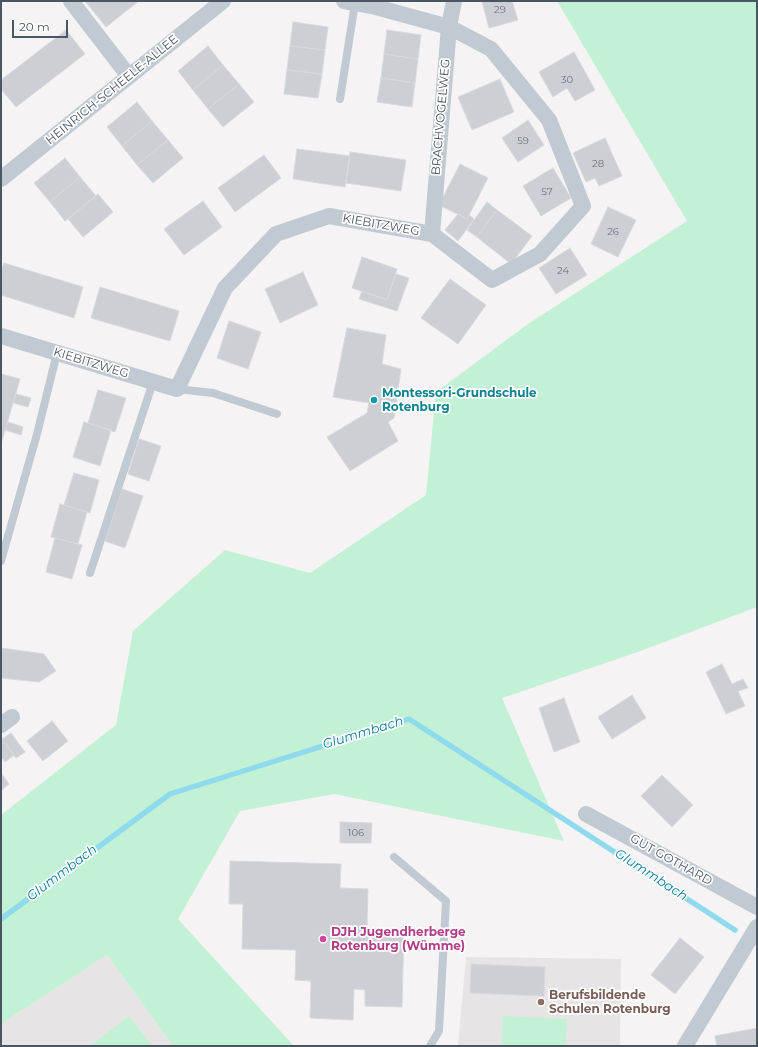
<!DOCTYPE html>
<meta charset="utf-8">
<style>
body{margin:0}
#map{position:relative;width:758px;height:1047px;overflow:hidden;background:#f5f3f3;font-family:Montserrat,sans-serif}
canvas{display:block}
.frame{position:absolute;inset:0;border:2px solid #4a5661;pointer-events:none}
.scale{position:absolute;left:12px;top:20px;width:56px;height:18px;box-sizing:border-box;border:2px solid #4a5661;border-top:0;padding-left:5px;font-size:12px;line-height:14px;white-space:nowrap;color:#4a5661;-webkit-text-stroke:3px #fff;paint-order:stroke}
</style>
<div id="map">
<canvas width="758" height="1047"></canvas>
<div class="frame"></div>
<div class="scale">20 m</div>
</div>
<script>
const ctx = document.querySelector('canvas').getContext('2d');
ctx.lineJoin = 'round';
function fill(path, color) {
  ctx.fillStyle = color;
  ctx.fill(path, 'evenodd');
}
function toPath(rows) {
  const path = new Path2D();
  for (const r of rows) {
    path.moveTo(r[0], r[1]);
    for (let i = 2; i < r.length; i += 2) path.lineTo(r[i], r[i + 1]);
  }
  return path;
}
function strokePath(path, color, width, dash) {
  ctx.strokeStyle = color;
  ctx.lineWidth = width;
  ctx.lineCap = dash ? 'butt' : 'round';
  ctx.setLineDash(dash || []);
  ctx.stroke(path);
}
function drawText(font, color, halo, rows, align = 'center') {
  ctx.font = font + ' Montserrat,sans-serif';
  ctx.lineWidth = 3.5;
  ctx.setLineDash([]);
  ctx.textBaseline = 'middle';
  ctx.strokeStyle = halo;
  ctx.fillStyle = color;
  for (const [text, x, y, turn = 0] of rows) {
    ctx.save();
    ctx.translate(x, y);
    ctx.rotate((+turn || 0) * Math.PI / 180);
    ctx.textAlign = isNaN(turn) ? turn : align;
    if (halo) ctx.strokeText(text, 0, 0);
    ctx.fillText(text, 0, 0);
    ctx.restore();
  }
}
const education = toPath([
 [107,955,173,1046,1,1046,1,1024],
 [466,957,621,959,620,1046,458,1046]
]);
const green = toPath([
 [557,1,757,1,757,607,635,653,502,698,564,841,334,794,240,811,178,919,294,1046,173,1046,107,955,1,1024,1,815,116,725,133,631,225,550,310,573,426,495,436,392,528,324,687,221],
 [129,1016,152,1046,90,1046],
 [503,1016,567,1019,565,1046,501,1046]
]);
const stream = toPath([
 [1,919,170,794,409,719,735,930]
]);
const building = toPath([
 [85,1,139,1,106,27,85,1],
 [482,1,512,1,518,20,489,28,482,1],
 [293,22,328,27,325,50,290,46,293,22],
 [66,30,85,54,16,107,1,89,1,80,66,30],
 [387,30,421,35,418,59,384,54,387,30],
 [208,46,223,65,193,90,178,71,208,46],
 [290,46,325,50,322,74,287,70,290,46],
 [574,52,595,90,575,101,567,88,553,97,539,72,574,52],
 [384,54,418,59,415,83,381,78,384,54],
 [223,65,239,84,208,109,193,90,223,65],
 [287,70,322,74,318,98,284,94,287,70],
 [381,78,415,83,412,107,377,102,381,78],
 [500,79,514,112,472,130,458,97,500,79],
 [239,84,254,102,223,127,208,109,239,84],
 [137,102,152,121,122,146,107,127,137,102],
 [528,120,544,145,518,162,502,138,528,120],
 [152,121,168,140,137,165,122,146,152,121],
 [605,138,622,176,599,186,595,178,586,182,573,153,605,138],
 [168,140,183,158,153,183,137,165,168,140],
 [297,149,350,156,345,187,293,179,297,149],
 [350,152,406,160,401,191,346,183,350,152],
 [264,155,281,178,235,212,218,188,264,155],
 [65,158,80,177,50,202,34,183,65,158],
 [460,164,488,178,467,219,439,205,460,164],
 [553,168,571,198,541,216,523,186,553,168],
 [80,177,96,196,65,221,50,202,80,177],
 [98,194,113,212,83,237,68,219,98,194],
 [203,201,222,227,184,255,164,229,203,201],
 [487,202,497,210,477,237,467,230,487,202],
 [608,207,636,220,618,257,591,244,608,207],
 [497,210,532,236,511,264,477,237,497,210],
 [458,214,467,219,469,215,474,219,458,241,445,230,458,214],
 [570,248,587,275,556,294,539,268,570,248],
 [362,257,397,269,387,300,352,288,362,257],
 [4,263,83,287,74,318,1,295,1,271,4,263],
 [303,272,318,305,280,323,265,289,303,272],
 [396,274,409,278,397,311,359,299,362,291,387,300,396,274],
 [450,279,486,305,458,344,421,318,450,279],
 [100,287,179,311,170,341,91,318,100,287],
 [229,321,261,332,248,369,217,358,229,321],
 [347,328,386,335,382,364,401,369,394,418,388,422,398,441,350,471,327,437,367,413,369,403,333,397,347,328],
 [1,374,20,379,1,444,1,374],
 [98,390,126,398,115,432,88,423,98,390],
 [16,394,31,398,28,407,13,403,16,394],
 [8,422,23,427,21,435,5,430,8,422],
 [84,422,111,430,100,466,73,457,84,422],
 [139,439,161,446,149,481,128,474,139,439],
 [74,473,99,480,90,513,64,505,74,473],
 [122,489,143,496,125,548,105,541,122,489],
 [60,504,87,512,78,544,51,537,60,504],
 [55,538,82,545,72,579,46,572,55,538],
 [1,648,44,654,56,671,39,682,1,678,1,648],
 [722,664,732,684,743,679,748,688,738,691,745,706,726,714,706,672,722,664],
 [632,695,646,718,612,739,598,717,632,695],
 [564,698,580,742,554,752,539,708,564,698],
 [52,721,68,741,43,761,27,741,52,721],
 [11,733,25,752,16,758,2,739,11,733],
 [2,739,14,755,5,762,1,756,2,739],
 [1,773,9,784,1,791,1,773],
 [662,775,693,805,672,827,641,796,662,775],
 [340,822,372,823,371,843,340,843,340,822],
 [230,861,341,864,340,888,368,889,367,928,404,929,402,1007,365,1006,365,990,354,989,353,1020,310,1018,311,981,295,980,296,950,242,949,243,904,229,904,230,861],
 [680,938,704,957,675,994,651,975,680,938],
 [471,964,545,967,544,996,470,993,471,964],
 [757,1028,757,1046,717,1046,715,1036,757,1028]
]);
const lane = toPath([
 [340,99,355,3],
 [177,389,213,393,277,414],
 [1,561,37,434,57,353],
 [90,573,153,382],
 [394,857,446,901,439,1031,430,1046]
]);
const street = toPath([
 [71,1,128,75],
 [1,179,223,1],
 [432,234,449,27,454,1],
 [1,336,177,389,225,288,276,234,329,216,432,234,492,280,540,254,583,206,549,120,491,49,449,27,372,6,344,1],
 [1,725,12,717],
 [586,814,757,907],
 [685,1046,757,927]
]);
const markers = [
 [374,400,4,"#0f9aa8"],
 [323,939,4,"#d1479c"],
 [541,1002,4,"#8d6e63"]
];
const numberNames = [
 ["29",500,10],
 ["30",567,80],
 ["59",523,141],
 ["28",598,164],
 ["57",547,192],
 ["26",613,232],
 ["24",563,271],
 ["106",356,833]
];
const streetNames = [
 ["HEINRICH-SCHEELE-ALLEE",112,90,-39],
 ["BRACHVOGELWEG",441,117,-85],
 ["KIEBITZWEG",381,225,10],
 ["KIEBITZWEG",91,363,17],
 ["GUT GOTHARD",671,860,29]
];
const cultureNames = [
 ["Montessori-Grundschule",382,393],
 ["Rotenburg",382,407]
];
const hotelNames = [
 ["DJH Jugendherberge",331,932],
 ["Rotenburg (Wümme)",331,946]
];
const educationNames = [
 ["Berufsbildende",549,995],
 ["Schulen Rotenburg",549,1009]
];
const waterNames = [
 ["Glummbach",363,733,-17],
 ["Glummbach",62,873,-37],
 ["Glummbach",651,875,33]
];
fill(education, '#e6e4e5');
fill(green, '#c3f1d5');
strokePath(stream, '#90daee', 5.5);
fill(building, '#cdcfd5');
strokePath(building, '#d7d9de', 1);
strokePath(lane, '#c1cad2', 8);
strokePath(street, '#c1cad2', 16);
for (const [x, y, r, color] of markers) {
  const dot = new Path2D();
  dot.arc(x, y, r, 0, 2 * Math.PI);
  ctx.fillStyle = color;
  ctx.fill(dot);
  strokePath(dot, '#fff', 1.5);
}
drawText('10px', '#6b747e', null, numberNames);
drawText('12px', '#4a5661', '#fff', streetNames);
drawText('bold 12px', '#0d838f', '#fff', cultureNames, 'left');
drawText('bold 12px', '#b23c85', '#fff', hotelNames, 'left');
drawText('bold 12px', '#785e54', '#fff', educationNames, 'left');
drawText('italic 13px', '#0c7c9b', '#fff', waterNames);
</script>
